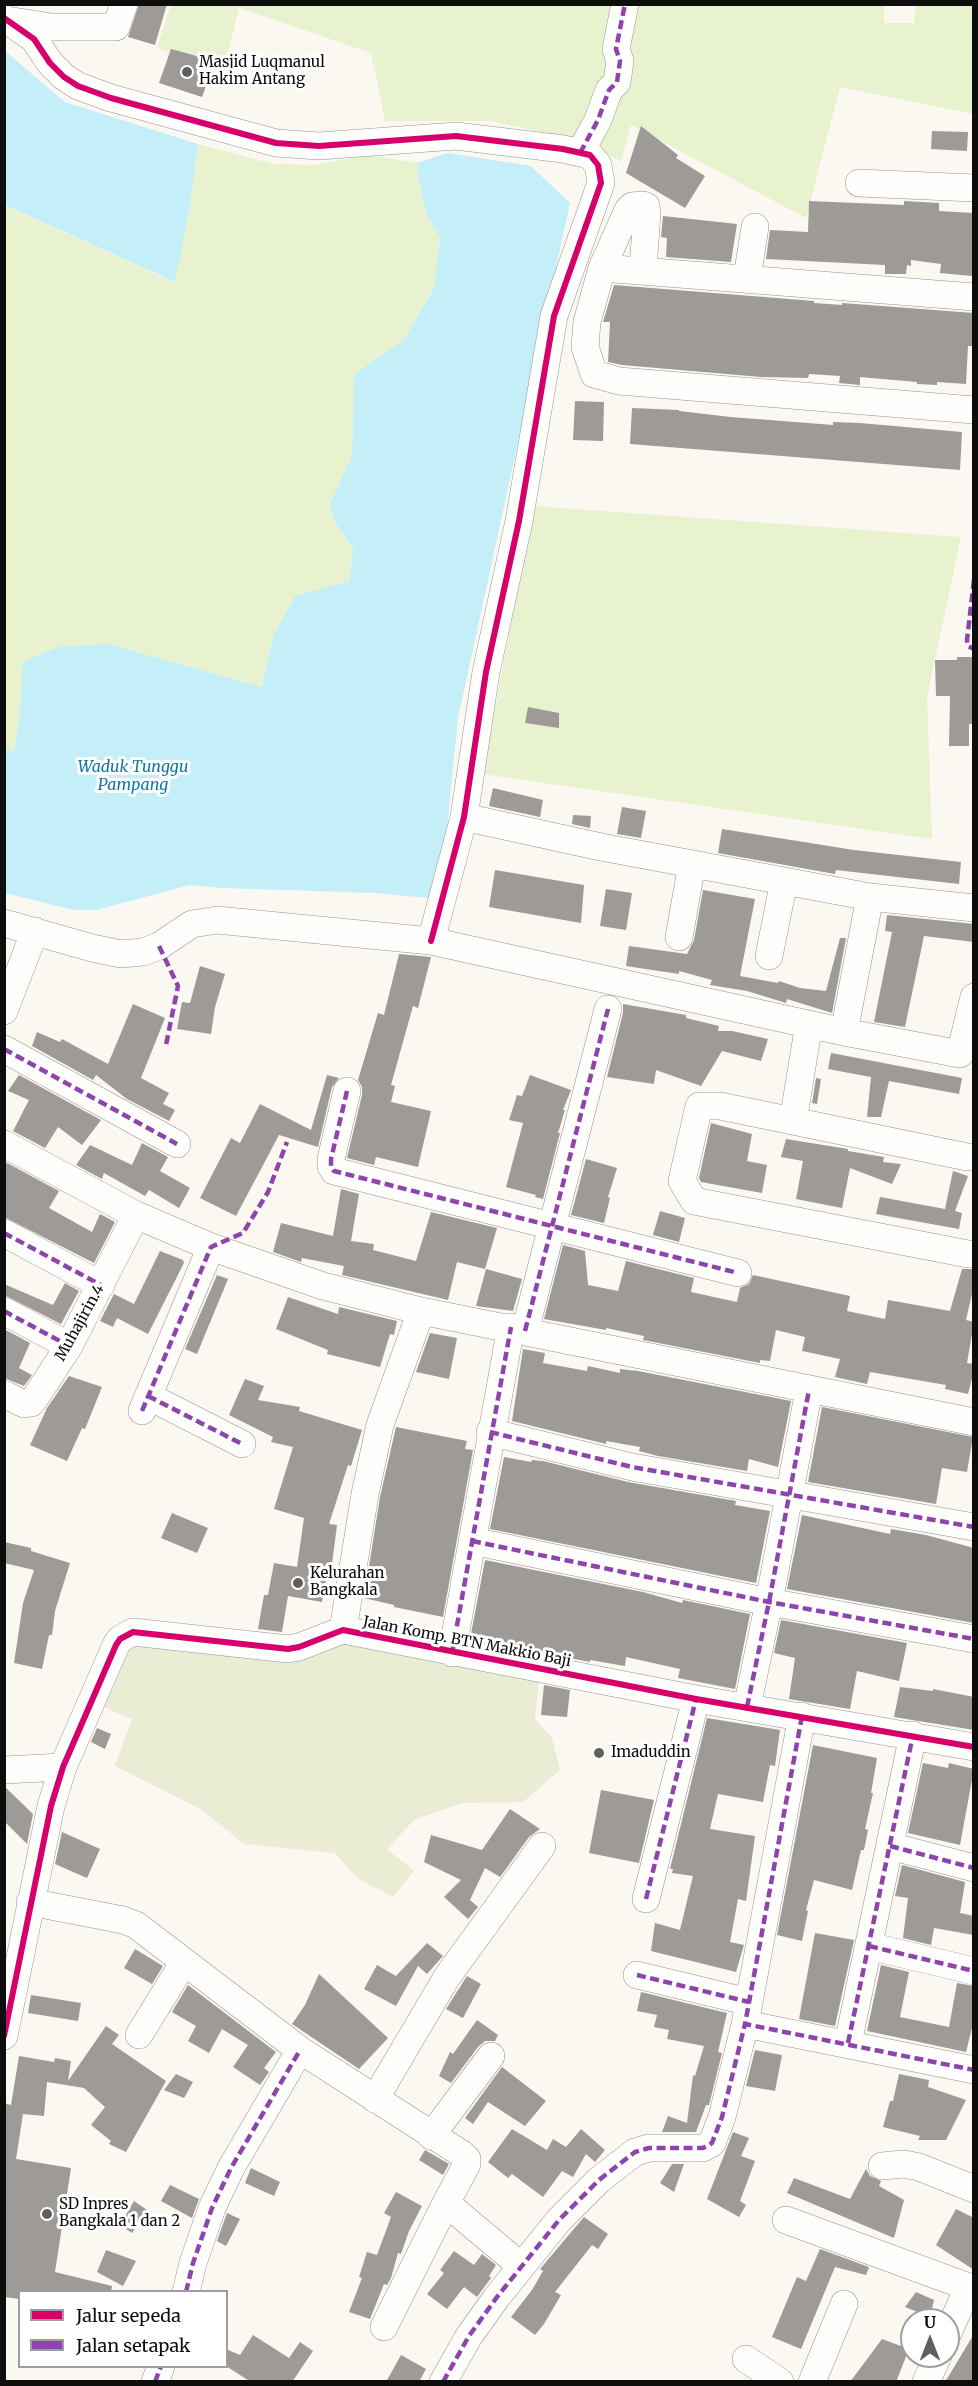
<!DOCTYPE html>
<style>
body{margin:0}
#map{position:relative;width:978px;height:2386px;overflow:hidden;background:#fbf7f1;font-family:Merriweather,serif}
canvas{display:block}
.frame{position:absolute;inset:0;border:6px solid #0d0d0d;pointer-events:none}
.legend{position:absolute;left:18px;top:2290px;width:210px;height:78px;box-sizing:border-box;background:#fff;border:2px solid #9e9e9e;margin:0;padding:8px 10px;list-style:none;font-size:18px;color:#0d0d0d}
.legend li{display:flex;align-items:center;gap:12px;height:30px}
.legend b{width:30px;border:2px solid #9e9e9e}
.north{position:absolute;left:900px;top:2308px;width:60px;height:60px;box-sizing:border-box;background:#fff;border:2px solid #9e9e9e;border-radius:50%;rotate:0deg;font-size:16px;font-weight:700;line-height:24px;text-align:center;color:#0d0d0d}
.north::after{content:'';display:block;margin:auto;width:21px;height:27px;background:#605f5d;clip-path:polygon(50% 0,100% 100%,50% 72%,0 100%)}
</style>
<div id="map">
<canvas width="978" height="2386"></canvas>
<div class="frame"></div>
<ul class="legend">
<li><b style="height:8px;background:#d6006c"></b>Jalur sepeda</li>
<li><b style="height:8px;background:#8e44ad"></b>Jalan setapak</li>
</ul>
<div class="north">U</div>
</div>
<script>
const ctx = document.querySelector('canvas').getContext('2d');
ctx.lineJoin = 'round';
function fill(path, color) {
  ctx.fillStyle = color;
  ctx.fill(path, 'evenodd');
}
function toPath(rows) {
  const path = new Path2D();
  for (const r of rows) {
    path.moveTo(r[0], r[1]);
    for (let i = 2; i < r.length; i += 2) path.lineTo(r[i], r[i + 1]);
  }
  return path;
}
function strokePath(path, color, width, dash) {
  ctx.strokeStyle = color;
  ctx.lineWidth = width;
  ctx.lineCap = dash ? 'butt' : 'round';
  ctx.setLineDash(dash || []);
  ctx.stroke(path);
}
function drawText(font, color, halo, rows, align = 'center') {
  ctx.font = font + ' Merriweather,serif';
  ctx.lineWidth = 6;
  ctx.setLineDash([]);
  ctx.textBaseline = 'middle';
  ctx.strokeStyle = halo;
  ctx.fillStyle = color;
  for (const [text, x, y, turn = 0] of rows) {
    ctx.save();
    ctx.translate(x, y);
    ctx.rotate((+turn || 0) * Math.PI / 180);
    ctx.textAlign = isNaN(turn) ? turn : align;
    if (halo) ctx.strokeText(text, 0, 0);
    ctx.fillText(text, 0, 0);
    ctx.restore();
  }
}
const green = toPath([
 [884,4,884,23,914,23,916,5,973,5,973,114,840,87,806,218,631,125,621,162,587,142,491,121,385,121,371,53,239,8,223,73,157,48,171,5],
 [198,144,273,164,315,165,368,155,417,163,419,181,427,216,440,236,434,288,404,340,354,374,352,457,329,505,336,524,353,548,349,581,295,596,273,636,262,687,109,644,20,714,14,752,4,748,4,205,174,282,189,212],
 [534,506,961,537,927,697,932,839,482,774]
]);
const cemetery = toPath([
 [345,1639,539,1677,535,1719,552,1738,560,1770,523,1802,462,1803,414,1820,387,1849,414,1871,393,1897,357,1878,335,1853,244,1844,202,1810,115,1766,132,1719,104,1707,128,1641]
]);
const water = toPath([
 [5,51,65,102,198,144,189,212,175,282,5,205],
 [447,153,531,166,570,203,458,718,446,838,436,899,377,893,222,888,190,885,96,910,73,910,5,893,5,748,14,752,20,714,23,662,59,647,109,644,262,687,273,636,295,596,349,581,353,548,336,524,329,505,352,456,354,374,404,340,434,288,440,237,427,216,419,181,417,163]
]);
const building = toPath([
 [139,4,167,4,155,45,128,37],
 [171,49,215,61,202,97,159,83],
 [641,126,678,155,676,158,705,176,685,208,626,173],
 [932,131,968,132,967,151,931,149],
 [809,201,904,205,904,201,939,203,939,211,974,213,972,276,940,273,941,264,911,260,911,266,907,265,906,274,885,274,885,265,766,259,770,230,808,232],
 [663,216,737,224,731,262,666,257,667,238,661,237],
 [614,285,814,301,814,303,842,305,842,303,974,313,974,346,968,346,966,384,937,382,937,385,917,384,917,382,860,377,860,385,839,383,840,376,809,374,808,378,761,377,622,365,608,362,610,322,603,322],
 [575,401,604,402,603,441,573,440],
 [632,408,679,410,679,411,731,417,833,425,833,422,860,423,962,432,960,470,630,444],
 [957,657,974,657,974,724,969,724,969,746,949,746,950,696,936,696,935,660,957,660],
 [528,707,559,713,559,728,525,723],
 [493,788,543,800,540,817,489,806],
 [622,807,646,811,641,838,617,834],
 [573,815,591,816,590,828,572,824],
 [722,829,854,850,961,862,959,884,836,870,835,874,718,853],
 [495,870,584,885,581,923,489,907],
 [606,889,632,893,626,930,600,926],
 [703,890,755,899,740,976,778,983,779,981,800,988,826,991,840,938,846,938,832,1013,787,999,786,1003,747,991,710,985,712,980,679,971,679,974,626,966,629,946,687,954,694,940],
 [887,915,974,924,974,942,924,936,905,1027,874,1022,892,932,885,931],
 [399,954,431,957,418,1008,413,1006,391,1085,395,1086,391,1102,431,1111,418,1167,376,1157,374,1165,347,1158,362,1095,362,1087,358,1080,378,1013,384,1015],
 [200,966,225,974,215,1007,211,1034,177,1029,182,1002,190,1003],
 [133,1004,165,1018,141,1078,169,1093,163,1104,175,1110,169,1121,127,1099,96,1075,93,1080,32,1046,37,1032,60,1042,62,1039,108,1064],
 [623,1004,686,1015,686,1018,719,1026,718,1031,732,1031,768,1039,761,1061,722,1051,701,1086,656,1070,654,1084,607,1077,623,1013],
 [831,1053,962,1078,959,1094,889,1081,881,1117,867,1117,871,1077,828,1069],
 [19,1075,101,1120,82,1145,58,1127,45,1148,13,1131,29,1100,8,1091],
 [327,1075,339,1078,332,1087,318,1147,279,1135,236,1216,200,1198,231,1138,240,1143,260,1104,311,1130],
 [530,1075,571,1090,563,1110,565,1110,558,1133,560,1133,543,1199,535,1197,536,1195,506,1187,523,1123,509,1120,517,1095,522,1096],
 [816,1078,821,1079,817,1104,812,1103],
 [711,1123,752,1134,747,1161,767,1165,762,1193,701,1182,699,1178],
 [786,1139,848,1149,848,1151,884,1157,883,1162,901,1164,892,1184,850,1168,842,1208,796,1199,803,1161,781,1157],
 [142,1143,168,1157,160,1171,190,1188,179,1208,149,1190,145,1196,104,1173,102,1179,76,1165,90,1145,132,1165],
 [586,1159,617,1168,608,1197,610,1198,604,1223,571,1215],
 [7,1163,59,1191,49,1208,92,1232,100,1214,115,1222,94,1263,4,1217,4,1166],
 [953,1171,968,1176,955,1211,962,1213,959,1229,876,1214,880,1197,945,1209],
 [341,1189,359,1194,351,1241,374,1244,373,1250,416,1261,431,1212,497,1228,485,1269,457,1262,448,1300,342,1275,344,1266,302,1258,301,1262,273,1252,281,1223,333,1236],
 [660,1211,685,1218,679,1242,653,1235],
 [563,1245,585,1251,588,1285,618,1291,626,1261,694,1278,691,1292,737,1302,740,1288,749,1284,753,1275,850,1296,847,1311,885,1319,888,1300,950,1311,962,1269,974,1269,974,1285,966,1320,974,1322,967,1363,974,1364,974,1371,968,1394,945,1389,946,1385,870,1372,867,1384,835,1377,840,1359,802,1351,805,1337,776,1330,770,1361,760,1360,760,1363,643,1340,644,1336,606,1328,606,1330,544,1319],
 [160,1251,183,1260,184,1263,148,1334,117,1318,113,1327,100,1321,114,1294,134,1304],
 [486,1269,522,1279,513,1311,476,1306],
 [217,1275,228,1279,197,1354,185,1349],
 [65,1283,79,1291,61,1324,4,1295,4,1284,53,1305],
 [288,1297,338,1314,339,1307,397,1321,394,1335,390,1334,380,1367,327,1354,328,1350,276,1329],
 [4,1329,30,1343,19,1368,32,1375,24,1386,4,1378],
 [430,1333,457,1338,449,1379,416,1372],
 [523,1349,545,1353,543,1363,587,1371,588,1366,620,1373,620,1369,638,1371,791,1401,778,1467,749,1459,747,1471,658,1456,639,1451,640,1447,606,1441,606,1444,512,1421],
 [69,1376,102,1387,85,1429,82,1428,67,1461,30,1445,47,1408],
 [245,1379,264,1386,258,1400,300,1407,299,1411,362,1430,351,1466,348,1465,329,1524,337,1525,332,1564,329,1564,322,1602,288,1596,282,1632,258,1629,264,1595,268,1595,274,1563,297,1567,304,1518,274,1509,293,1447,271,1442,273,1437,229,1415],
 [822,1407,973,1437,967,1472,942,1468,936,1504,808,1482],
 [396,1427,467,1441,465,1449,473,1450,443,1617,394,1607,394,1605,364,1598,380,1497],
 [504,1457,531,1462,532,1460,543,1461,628,1482,736,1501,735,1505,770,1511,756,1583,490,1529],
 [172,1513,208,1528,197,1553,161,1538],
 [802,1515,890,1534,891,1529,926,1535,974,1548,974,1623,787,1589],
 [4,1542,31,1548,31,1551,70,1563,55,1611,52,1635,49,1635,42,1669,14,1663,23,1603,34,1570,4,1563],
 [485,1560,643,1592,682,1603,683,1600,750,1614,735,1689,678,1678,680,1669,626,1657,625,1666,590,1660,590,1662,497,1644,498,1640,471,1634],
 [781,1620,907,1643,899,1681,857,1671,850,1709,789,1699,795,1658,774,1653],
 [544,1685,570,1690,567,1717,541,1715],
 [900,1687,933,1691,933,1689,974,1697,974,1730,894,1717],
 [707,1718,780,1730,775,1766,770,1765,763,1802,718,1794,710,1829,755,1836,746,1901,738,1899,730,1942,744,1945,736,1972,651,1951,655,1923,680,1930,693,1876,672,1873,673,1869,670,1869],
 [97,1728,111,1734,105,1749,91,1742],
 [813,1745,877,1758,871,1793,873,1793,865,1829,868,1830,864,1850,861,1850,852,1890,814,1880,806,1910,808,1911,802,1941,777,1935],
 [923,1763,948,1768,949,1763,974,1769,960,1845,908,1833],
 [4,1786,33,1814,27,1844,4,1821],
 [601,1790,654,1800,639,1863,589,1853],
 [510,1809,540,1829,529,1837,500,1877,485,1868,470,1900,478,1907,468,1919,444,1897,461,1880,424,1862,431,1835,482,1850],
 [62,1832,100,1849,87,1878,55,1864],
 [902,1865,965,1882,960,1913,974,1916,974,1935,934,1928,931,1945,903,1938,908,1898,895,1896],
 [815,1933,854,1940,835,2026,799,2019],
 [427,1943,443,1956,427,1974,418,1966,396,2006,364,1989,377,1965,396,1976],
 [135,1949,163,1966,152,1984,124,1968],
 [881,1965,909,1972,900,2017,949,2027,957,1983,974,1986,974,2020,966,2052,867,2031],
 [319,1974,388,2038,359,2069,292,2024,305,2005],
 [467,1976,481,1984,463,2018,446,2009],
 [188,1985,276,2052,264,2068,269,2072,260,2085,233,2067,248,2045,222,2029,209,2053,188,2041,196,2026,172,2012],
 [641,1992,727,2013,718,2052,722,2053,709,2105,706,2105,696,2132,662,2132,668,2116,687,2123,693,2075,695,2076,704,2046,667,2039,669,2030,654,2027,657,2015,637,2011],
 [31,1995,81,2003,78,2021,28,2013],
 [477,2020,498,2035,495,2041,485,2041,478,2047,451,2083,439,2076,450,2052,453,2054],
 [106,2026,119,2035,112,2044,166,2081,126,2152,109,2144,111,2141,91,2125,105,2107,84,2088,47,2082,44,2116,23,2114,16,2159,71,2168,55,2272,112,2286,111,2292,20,2292,20,2299,4,2297,4,2103,11,2105,19,2056,54,2062,55,2058,71,2061,68,2081],
 [755,2050,782,2055,775,2091,746,2086],
 [502,2067,546,2101,525,2126,488,2102,473,2124,465,2118],
 [176,2074,193,2082,184,2098,164,2090],
 [899,2074,929,2080,928,2087,966,2100,946,2140,918,2140,920,2136,883,2127,890,2101,893,2101],
 [512,2129,547,2150,553,2139,566,2147,581,2129,605,2150,595,2162,586,2154,573,2177,562,2171,543,2197,512,2174,508,2178,488,2162],
 [733,2132,749,2138,741,2156,755,2161,740,2201,746,2205,739,2217,707,2199],
 [425,2150,449,2164,443,2175,419,2160],
 [672,2164,684,2164,674,2192,660,2183],
 [251,2168,280,2182,274,2196,245,2183],
 [866,2169,870,2176,881,2181,879,2186,904,2200,894,2238,787,2193,794,2178,850,2199],
 [170,2185,199,2199,192,2218,161,2201],
 [396,2192,422,2206,409,2231,401,2254,398,2253,391,2278,387,2285,384,2284,370,2319,349,2312,362,2278,359,2277,367,2252,377,2255,391,2217,384,2213],
 [134,2201,147,2210,132,2233,120,2225],
 [956,2209,974,2218,974,2270,936,2245],
 [227,2213,240,2219,226,2246,217,2241],
 [584,2217,608,2234,598,2249,592,2245,555,2292,561,2295,544,2324,535,2335,511,2317,532,2290,543,2271,540,2269],
 [820,2249,869,2267,866,2275,835,2267,801,2349,772,2337,797,2277,806,2281],
 [106,2250,136,2261,123,2286,97,2272],
 [454,2251,474,2265,482,2254,496,2265,489,2276,491,2278,477,2297,464,2287,447,2309,427,2294,444,2273,440,2270],
 [916,2292,934,2300,930,2317,905,2307],
 [974,2334,974,2382,945,2382],
 [253,2335,289,2358,300,2342,313,2351,292,2382,251,2382,226,2366,226,2349,240,2355],
 [882,2339,909,2349,896,2382,850,2382],
 [401,2355,426,2369,419,2382,386,2382]
]);
const minor = toPath([
 [4,18,34,39,50,63,64,77,78,86,111,98,276,143,319,146,456,136,563,149,590,155,598,165,601,183,554,316,519,521,486,672,464,817,431,941],
 [13,21,51,27,116,27,124,4],
 [580,153,598,120,609,90,617,82,620,61,616,49,625,4],
 [859,183,974,188],
 [602,268,628,210,632,206,643,205,646,206,647,213,643,269],
 [747,278,755,227],
 [974,297,602,268,587,322,585,347,594,374,619,381,974,410],
 [464,817,601,847,870,897,974,908],
 [4,923,92,948,121,954,143,952,159,946,192,924,217,920,431,941,844,1032,870,897],
 [679,937,692,864],
 [769,956,784,881],
 [4,1011,35,931],
 [809,1024,793,1121,967,1157],
 [844,1032,960,1054,974,997],
 [4,1049,177,1144],
 [347,1091,331,1159,331,1166,334,1171,738,1273],
 [793,1121,720,1106,699,1106,682,1181,694,1201,968,1254],
 [4,1144,136,1215,211,1247,323,1286,421,1311,974,1422],
 [4,1233,101,1285],
 [4,1311,69,1346],
 [525,1331,608,1009],
 [4,1394,24,1404,31,1403,35,1398,69,1346,136,1215],
 [148,1396,242,1444],
 [142,1411,211,1247],
 [490,1432,632,1467,974,1527],
 [472,1541,769,1602,974,1639],
 [343,1630,365,1494,380,1425,421,1311],
 [452,1653,511,1327],
 [747,1707,769,1602,809,1390],
 [802,1716,745,2024,974,2070],
 [4,1770,63,1767],
 [890,1846,974,1868],
 [646,1899,696,1699],
 [30,1902,123,1920,136,1925,300,2050,462,2154,467,2159,467,2164,446,2203],
 [869,1946,974,1971],
 [637,1975,749,2002],
 [139,2035,184,1962],
 [4,2036,51,1806,63,1767,116,1645,120,1639,133,1632,288,1649,299,1647,343,1630,696,1699,974,1747],
 [848,2043,913,1735],
 [375,2099,447,1977,542,1846],
 [431,2136,491,2056],
 [882,2166,904,2164,919,2167,974,2189],
 [786,2220,974,2289],
 [186,2292,193,2263,212,2208,231,2168,300,2050],
 [384,2327,446,2203,521,2266],
 [948,2333,968,2288],
 [746,2359,780,2382],
 [155,2382,161,2366],
 [443,2382,469,2336,497,2297,559,2220,599,2180,635,2152,649,2148,703,2148,712,2143,722,2117,745,2024],
 [812,2382,844,2304],
 [926,2382,938,2356]
]);
const quiet = toPath([
 [580,153,598,120,609,90,617,82,620,61,616,49,625,4],
 [974,580,967,640,968,646,974,649],
 [159,946,178,986,166,1045],
 [4,1049,177,1144],
 [347,1091,331,1159,331,1166,334,1171,738,1273],
 [4,1233,101,1285],
 [4,1311,69,1346],
 [525,1331,608,1009],
 [148,1396,242,1444],
 [142,1411,211,1247,243,1233,268,1192,287,1142],
 [490,1432,632,1467,974,1527],
 [472,1541,769,1602,974,1639],
 [452,1653,511,1327],
 [747,1707,769,1602,809,1390],
 [802,1716,745,2024,974,2070],
 [890,1846,974,1868],
 [646,1899,696,1699],
 [869,1946,974,1971],
 [637,1975,749,2002],
 [848,2043,913,1735],
 [186,2292,193,2263,212,2208,231,2168,300,2050],
 [155,2382,161,2366],
 [443,2382,469,2336,497,2297,559,2220,599,2180,635,2152,649,2148,703,2148,712,2143,722,2117,745,2024]
]);
const cycleway = toPath([
 [4,18,34,39,50,63,64,77,78,86,111,98,276,143,319,146,456,136,563,149,590,155,598,165,601,183,554,316,519,521,486,672,464,817,431,941],
 [4,2036,51,1806,63,1767,116,1645,120,1639,133,1632,288,1649,299,1647,343,1630,696,1699,974,1747]
]);
const markers = [
 [187,72,6,"#605f5d"],
 [298,1583,6,"#605f5d"],
 [599,1753,6,"#605f5d"],
 [47,2214,6,"#605f5d"]
];
const poiNames = [
 ["Masjid Luqmanul",199,63],
 ["Hakim Antang",199,80],
 ["Kelurahan",310,1574],
 ["Bangkala",310,1591],
 ["Imaduddin",611,1753],
 ["SD Inpres",59,2205],
 ["Bangkala 1 dan 2",59,2222]
];
const streetNames = [
 ["Muhajirin.4",80,1323,-61],
 ["Jalan Komp. BTN Makkio Baji",467,1642,11]
];
const waterNames = [
 ["Waduk Tunggu",133,767],
 ["Pampang",133,785]
];
fill(green, '#e9f2cf');
fill(cemetery, '#eaecd4');
fill(water, '#c4eff9');
fill(building, '#9e9a97');
strokePath(minor, '#949290', 28);
strokePath(minor, '#fefefd', 27);
strokePath(quiet, '#8e44ad', 4.5, [9, 4.5]);
strokePath(cycleway, '#d6006c', 6);
for (const [x, y, r, color] of markers) {
  const dot = new Path2D();
  dot.arc(x, y, r, 0, 2 * Math.PI);
  ctx.fillStyle = color;
  ctx.fill(dot);
  strokePath(dot, '#fff', 2);
}
drawText('15px', '#0d0d0d', '#fff', poiNames, 'left');
drawText('15px', '#0d0d0d', '#fff', streetNames);
drawText('italic 16px', '#0b7aa2', '#fff', waterNames);
</script>
